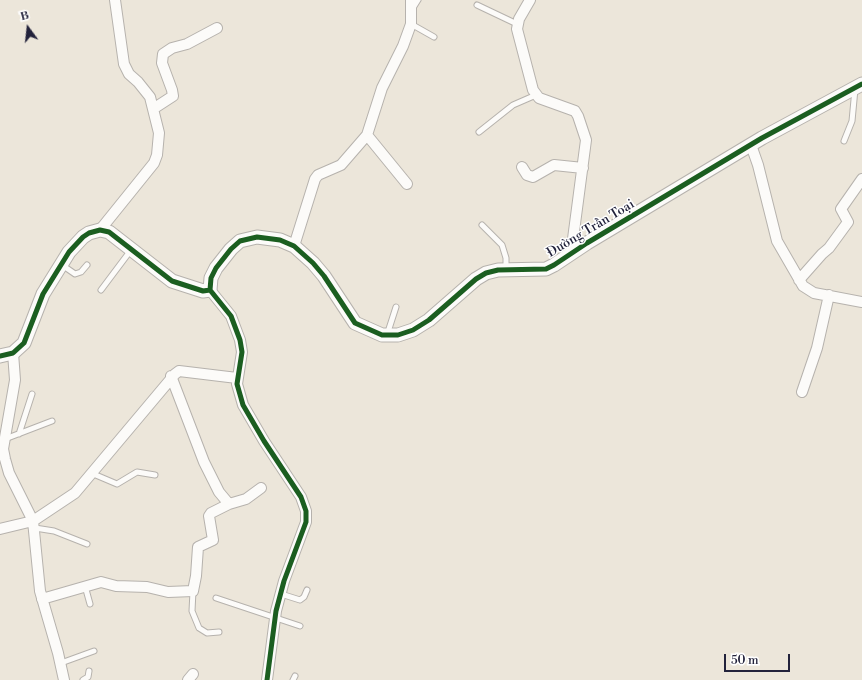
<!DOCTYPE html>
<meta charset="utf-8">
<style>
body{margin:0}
#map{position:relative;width:862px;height:680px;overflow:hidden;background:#ece6da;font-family:"Libre Bodoni",serif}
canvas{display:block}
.north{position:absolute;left:8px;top:8px;width:40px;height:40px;-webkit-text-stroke:3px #fff;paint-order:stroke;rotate:345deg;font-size:11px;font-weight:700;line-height:16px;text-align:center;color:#22223b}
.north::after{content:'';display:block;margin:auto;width:14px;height:18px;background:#22223b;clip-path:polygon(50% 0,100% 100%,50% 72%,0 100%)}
.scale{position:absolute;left:724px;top:654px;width:66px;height:18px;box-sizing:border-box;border:2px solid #22223b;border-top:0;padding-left:5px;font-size:12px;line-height:14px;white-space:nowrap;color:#22223b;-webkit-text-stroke:3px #fff;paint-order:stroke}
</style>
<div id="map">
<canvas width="862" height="680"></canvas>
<div class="north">B</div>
<div class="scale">50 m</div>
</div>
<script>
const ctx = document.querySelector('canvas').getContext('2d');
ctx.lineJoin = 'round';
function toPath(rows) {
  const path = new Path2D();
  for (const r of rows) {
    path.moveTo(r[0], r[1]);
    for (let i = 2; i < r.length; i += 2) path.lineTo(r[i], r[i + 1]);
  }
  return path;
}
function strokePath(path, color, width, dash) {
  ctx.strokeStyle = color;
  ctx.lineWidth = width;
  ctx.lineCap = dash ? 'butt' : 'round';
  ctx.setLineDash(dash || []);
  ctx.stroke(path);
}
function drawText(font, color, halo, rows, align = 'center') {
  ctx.font = font + ' "Libre Bodoni",serif';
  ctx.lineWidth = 3;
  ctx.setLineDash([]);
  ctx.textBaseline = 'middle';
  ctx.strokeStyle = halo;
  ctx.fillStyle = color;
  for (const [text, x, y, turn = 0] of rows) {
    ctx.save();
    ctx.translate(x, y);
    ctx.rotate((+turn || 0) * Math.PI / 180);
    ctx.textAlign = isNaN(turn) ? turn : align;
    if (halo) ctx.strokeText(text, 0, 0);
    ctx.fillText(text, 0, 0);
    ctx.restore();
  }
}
const service = toPath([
 [477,5,517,24],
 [413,8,418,0],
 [411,24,434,37],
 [479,132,513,105,536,95],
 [844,141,852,121,855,89],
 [482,225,502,245,506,258,506,269],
 [62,265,75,274,81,272,87,265],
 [101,290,131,250],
 [387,335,396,307],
 [19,434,32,394],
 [5,439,52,421],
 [91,473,117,484,137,472,155,475],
 [35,528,54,531,87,544],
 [85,586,90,604],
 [193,591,192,611,199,628,207,633,219,632],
 [281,594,300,600,304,597,307,590],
 [216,598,300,626],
 [61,663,94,651],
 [83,680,88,677,89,671],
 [293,680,295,676]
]);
const minor = toPath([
 [530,0,519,19,517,29,533,90,539,98,575,111,578,116,586,140,571,254],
 [153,109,173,96,172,90,162,63,163,54,172,48,187,44,217,28],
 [367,135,407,184],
 [751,145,758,165,777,241,803,286,814,293,862,302],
 [522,167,527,175,533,177,554,165,583,168],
 [100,230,154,163,157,155,159,133,150,97,138,82,129,74,124,64,115,0],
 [294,246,315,179,318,175,341,165,367,135,382,88,403,46,411,24,411,0],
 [799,280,822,254,829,248,848,222,841,209,862,179],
 [210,290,231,316,240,340,242,352,237,384,243,405,264,441,301,497,306,511,306,522,284,581,276,611,267,680],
 [13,353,15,380,3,449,5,459,9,473,33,521,40,591,58,653,64,680],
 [802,392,817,348,829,295],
 [229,504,246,499,261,488],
 [0,529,33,521,75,493,175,374,179,371,237,378],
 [42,599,101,582,116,586,147,587,168,592,193,591,196,576,198,547,213,540,209,516,211,513,229,504,219,492,204,462,171,376],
 [188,680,193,674]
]);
const tertiary = toPath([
 [0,356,13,353,24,343,43,294,69,252,83,237,89,233,100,230,109,232,172,281,203,291,210,290,211,278,216,268,231,249,240,241,257,237,280,240,294,246,313,263,324,276,355,323,382,335,398,335,413,330,429,320,476,279,486,273,498,270,546,269,554,265,587,243,762,138,862,84]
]);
const cycleway = toPath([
 [210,290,231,316,240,340,242,352,237,384,243,405,264,441,301,497,306,511,306,522,284,581,276,611,267,680],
 [0,356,13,353,24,343,43,294,69,252,83,237,89,233,100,230,109,232,172,281,203,291,210,290,211,278,216,268,231,249,240,241,257,237,280,240,294,246,313,263,324,276,355,323,382,335,398,335,413,330,429,320,476,279,486,273,498,270,546,269,554,265,587,243,762,138,862,84]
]);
const streetNames = [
 ["Đường Trần Toại",591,229,-31]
];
strokePath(service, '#b6b2ad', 7);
strokePath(minor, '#b6b2ad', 12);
strokePath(tertiary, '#b6b2ad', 15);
strokePath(service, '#fcfbf9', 5);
strokePath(minor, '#fcfbf9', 10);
strokePath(tertiary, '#fcfbf9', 13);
strokePath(cycleway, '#1b5e20', 5);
drawText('13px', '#22223b', '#fff', streetNames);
</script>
